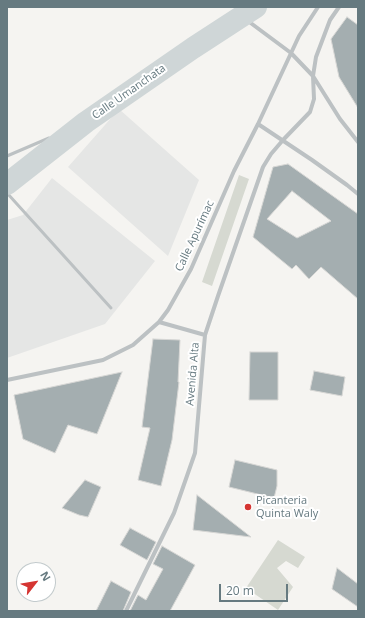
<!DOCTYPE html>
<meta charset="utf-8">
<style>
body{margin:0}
#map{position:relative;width:365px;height:618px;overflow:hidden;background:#f5f4f1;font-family:"Open Sans",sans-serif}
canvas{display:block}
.frame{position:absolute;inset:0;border:8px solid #667a80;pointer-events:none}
.north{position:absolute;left:16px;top:562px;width:40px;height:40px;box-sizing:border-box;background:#fff;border:1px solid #c2cacc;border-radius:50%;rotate:59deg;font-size:11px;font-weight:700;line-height:16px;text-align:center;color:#667a80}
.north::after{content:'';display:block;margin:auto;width:14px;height:18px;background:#d53532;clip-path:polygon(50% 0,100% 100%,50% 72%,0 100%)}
.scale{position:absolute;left:219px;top:584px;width:69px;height:18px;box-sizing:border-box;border:2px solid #667a80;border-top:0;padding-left:5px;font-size:12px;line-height:14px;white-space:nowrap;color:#667a80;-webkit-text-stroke:3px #fff;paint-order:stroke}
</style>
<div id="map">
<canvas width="365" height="618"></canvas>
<div class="frame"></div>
<div class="north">N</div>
<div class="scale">20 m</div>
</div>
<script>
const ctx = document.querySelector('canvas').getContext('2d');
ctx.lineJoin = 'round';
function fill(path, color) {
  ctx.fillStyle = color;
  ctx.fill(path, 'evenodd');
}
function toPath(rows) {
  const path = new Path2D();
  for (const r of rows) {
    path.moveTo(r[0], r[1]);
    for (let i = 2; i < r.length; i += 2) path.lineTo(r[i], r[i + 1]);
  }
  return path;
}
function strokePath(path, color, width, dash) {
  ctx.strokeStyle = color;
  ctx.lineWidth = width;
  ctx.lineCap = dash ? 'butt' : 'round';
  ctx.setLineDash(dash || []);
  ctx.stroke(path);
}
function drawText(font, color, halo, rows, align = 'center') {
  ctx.font = font + ' "Open Sans",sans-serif';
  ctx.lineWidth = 4;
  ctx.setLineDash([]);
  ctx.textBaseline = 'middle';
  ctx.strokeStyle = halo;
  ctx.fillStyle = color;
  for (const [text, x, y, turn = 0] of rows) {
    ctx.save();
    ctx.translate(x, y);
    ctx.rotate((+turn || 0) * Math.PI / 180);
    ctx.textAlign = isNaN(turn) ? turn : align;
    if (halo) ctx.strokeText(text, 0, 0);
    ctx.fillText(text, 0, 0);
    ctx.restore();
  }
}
const built = toPath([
 [119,109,199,180,168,256,68,167],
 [52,178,155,261,105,324,7,358,7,220,23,215]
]);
const green = toPath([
 [239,175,249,179,212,286,202,282],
 [278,540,305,557,298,568,286,561,277,568,293,587,278,610,246,588]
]);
const building = toPath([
 [347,17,358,25,358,108,339,77,331,39,347,17],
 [288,164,358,214,358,299,321,267,309,279,296,265,292,269,253,237,273,167,288,164],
 [292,191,331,221,297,238,267,219,292,191],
 [153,339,180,340,178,382,179,382,172,440,161,486,138,480,150,428,142,427,153,339],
 [250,352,278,352,278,400,249,400,250,352],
 [314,371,345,377,342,396,310,390,314,371],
 [122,372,97,434,68,425,55,453,23,439,14,395,122,372],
 [235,460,277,470,277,486,274,498,229,487,235,460],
 [85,480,101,487,88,517,79,515,62,508,85,480],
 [197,495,251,537,193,530,197,495],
 [130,528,156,542,147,560,120,545,130,528],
 [162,546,195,565,170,611,130,611,138,595,146,600,163,569,153,564,162,546],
 [337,568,358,584,358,607,332,589,337,568],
 [111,581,131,592,123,611,96,611,111,581]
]);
const service = toPath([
 [7,156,49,138],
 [7,193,111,308]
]);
const minor = toPath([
 [248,21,291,53,313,76,340,119,358,142],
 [258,124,312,160,347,185,358,194],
 [159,322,205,335],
 [7,380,103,360,133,345,159,322,168,310,191,269,234,171,258,124,299,36,318,7],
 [126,611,174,513,195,453,205,335,218,296,263,167,271,154,283,140,310,112,314,99,313,76,316,57,330,20,339,7]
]);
const secondary = toPath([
 [7,184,86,122,193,48,256,7]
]);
const markers = [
 [248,507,4,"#d53532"]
];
const streetNames = [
 ["Calle Umanchata",129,92,-35],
 ["Calle Apurímac",195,236,-65],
 ["Avenida Alta",193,374,-85]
];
const poiNames = [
 ["Picanteria",256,501],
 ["Quinta Waly",256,514]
];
fill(built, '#e5e6e5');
fill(green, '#d6d9d1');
fill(building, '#a4aeb0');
strokePath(building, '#d6d6d4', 1);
strokePath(service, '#bcc1c3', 3);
strokePath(minor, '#bcc1c3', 4);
strokePath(secondary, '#cfd6d7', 22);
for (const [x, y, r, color] of markers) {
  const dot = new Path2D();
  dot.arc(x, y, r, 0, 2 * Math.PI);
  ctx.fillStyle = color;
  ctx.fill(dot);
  strokePath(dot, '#fff', 1.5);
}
drawText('11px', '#667a80', '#fff', streetNames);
drawText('11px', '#667a80', '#fff', poiNames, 'left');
</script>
